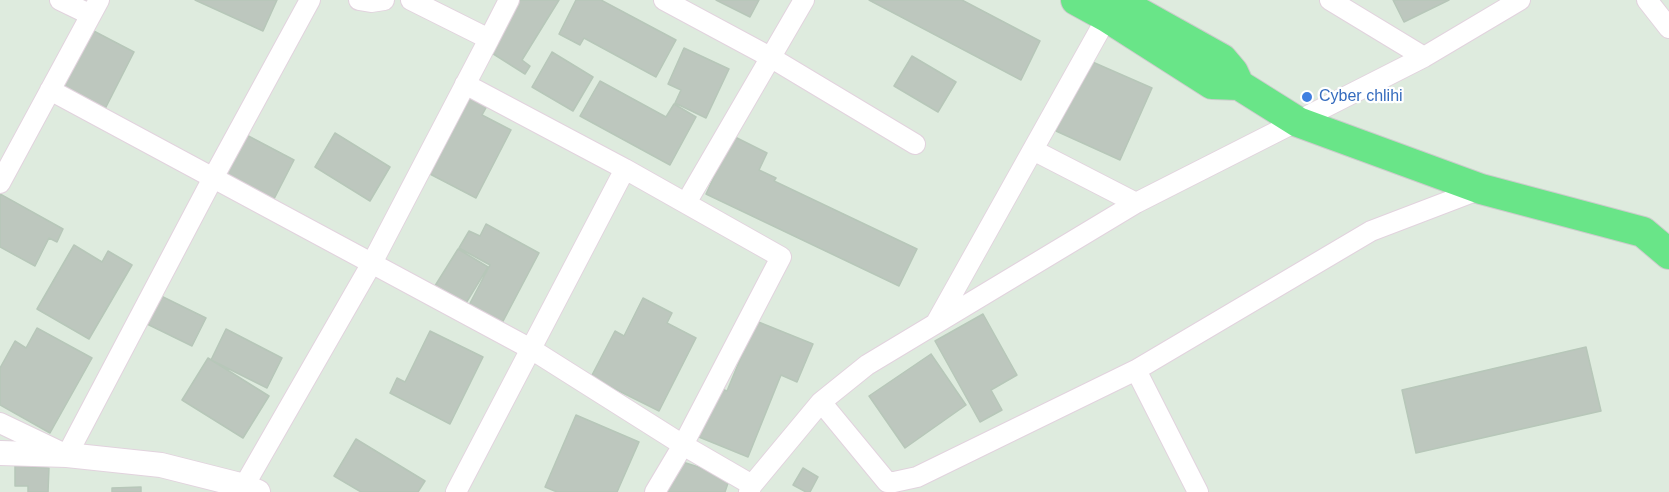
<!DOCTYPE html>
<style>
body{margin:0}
canvas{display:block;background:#deebde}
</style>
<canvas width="1669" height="492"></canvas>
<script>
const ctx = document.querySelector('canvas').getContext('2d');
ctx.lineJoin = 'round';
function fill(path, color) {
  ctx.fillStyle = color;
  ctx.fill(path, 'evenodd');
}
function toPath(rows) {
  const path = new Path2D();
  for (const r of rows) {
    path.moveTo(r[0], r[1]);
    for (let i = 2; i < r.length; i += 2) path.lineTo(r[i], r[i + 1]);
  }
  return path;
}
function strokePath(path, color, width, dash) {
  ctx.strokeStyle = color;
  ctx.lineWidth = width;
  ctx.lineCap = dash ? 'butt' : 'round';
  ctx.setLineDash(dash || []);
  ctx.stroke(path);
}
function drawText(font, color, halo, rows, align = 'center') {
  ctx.font = font + ' Helvetica,sans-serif';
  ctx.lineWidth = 4.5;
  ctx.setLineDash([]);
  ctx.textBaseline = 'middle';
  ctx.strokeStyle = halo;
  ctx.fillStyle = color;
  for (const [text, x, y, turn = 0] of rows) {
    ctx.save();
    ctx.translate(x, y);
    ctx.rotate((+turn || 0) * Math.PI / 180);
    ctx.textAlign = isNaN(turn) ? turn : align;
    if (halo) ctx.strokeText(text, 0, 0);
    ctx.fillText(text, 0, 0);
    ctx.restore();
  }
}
const building = toPath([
 [195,0,277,0,263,31,195,0],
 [503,0,559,0,522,60,530,66,525,74,476,43,503,0],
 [576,0,601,0,676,40,656,77,584,38,580,45,559,34,576,0],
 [716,0,759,0,750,17,716,0],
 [869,0,962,0,1040,41,1021,80,869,0],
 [1393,0,1449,0,1404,22,1393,0],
 [88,28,134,52,105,109,58,85,88,28],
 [684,48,729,69,706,118,675,103,681,90,668,84,684,48],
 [552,52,593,77,573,111,532,87,552,52],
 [912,56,956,82,938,112,894,86,912,56],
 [1088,60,1152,88,1120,160,1056,131,1088,60],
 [600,81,666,117,674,104,696,117,670,165,580,116,600,81],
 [457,90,487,106,482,115,511,130,476,198,428,173,457,90],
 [237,130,294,160,274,199,217,169,237,130],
 [335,133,390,167,370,201,315,167,335,133],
 [733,136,767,153,759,170,776,178,774,181,917,249,899,286,706,194,733,136],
 [0,194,63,229,57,242,49,238,35,266,0,247,0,194],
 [486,224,539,253,500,327,467,309,490,265,459,248,469,231,480,236,486,224],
 [74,245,102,262,108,251,132,265,89,339,37,309,74,245],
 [458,249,488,267,463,308,433,289,458,249],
 [159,295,206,318,192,346,145,323,159,295],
 [643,298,672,313,667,323,696,338,659,411,591,377,615,331,624,336,643,298],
 [983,314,1017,375,991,390,1002,410,980,422,935,341,983,314],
 [756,321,813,344,797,382,781,375,748,457,694,435,714,386,727,391,756,321],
 [37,328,92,358,50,433,0,405,0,368,15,341,26,348,37,328],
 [226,329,282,358,267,388,211,360,226,329],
 [430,331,483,357,450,424,390,393,397,378,405,382,430,331],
 [1586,347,1601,411,1416,453,1402,390,1586,347],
 [931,354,966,405,905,448,869,396,931,354],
 [208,358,269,396,243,438,182,400,208,358],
 [576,415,639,442,617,492,557,492,545,487,576,415],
 [356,439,425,481,418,492,361,492,334,476,356,439],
 [670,458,730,477,725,492,659,492,670,458],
 [15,466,49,468,48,492,28,492,28,486,15,486,15,466],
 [803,468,818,477,810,492,806,492,793,485,803,468],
 [141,487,141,492,112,492,112,488,141,487]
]);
const minor = toPath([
 [60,0,91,15],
 [359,0,371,2,384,0],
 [664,0,770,57,915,144],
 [1330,0,1424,57],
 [1647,0,1669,28],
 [489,39,509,0],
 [50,90,531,349,683,445,752,485],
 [1033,150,1136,203],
 [625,169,781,257,683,445,655,492],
 [0,183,99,0],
 [686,203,804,0],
 [936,323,1107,17],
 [821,402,887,482,894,482,917,477,1136,370],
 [0,423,67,455,213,178,310,0],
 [244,486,372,263,489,39,411,0],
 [456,492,625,169,465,84],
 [749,492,752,485,821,402,867,365,1136,203,1424,57,1520,0],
 [1198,492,1136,370,1371,231,1481,189]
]);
const tertiary = toPath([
 [0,453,67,455,161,465,244,486,258,492]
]);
const primary = toPath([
 [1076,0,1107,17,1212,84,1239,85],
 [1116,0,1222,59,1233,72,1239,85,1298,122,1481,189,1643,232,1669,254]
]);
const markers = [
 [1307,97,6,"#3f7fe0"]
];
const shopNames = [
 ["Cyber chlihi",1319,97]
];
fill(building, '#bdc7be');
strokePath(building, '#b7c7b9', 1.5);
strokePath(minor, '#e2d3de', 22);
strokePath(tertiary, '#e2d3de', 26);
strokePath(primary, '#ccc', 32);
strokePath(minor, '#fff', 20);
strokePath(tertiary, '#fff', 24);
strokePath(primary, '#69e588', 30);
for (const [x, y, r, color] of markers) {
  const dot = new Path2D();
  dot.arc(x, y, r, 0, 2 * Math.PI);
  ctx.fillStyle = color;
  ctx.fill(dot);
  strokePath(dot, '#fff', 2);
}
drawText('16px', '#366cbe', '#fff', shopNames, 'left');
</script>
